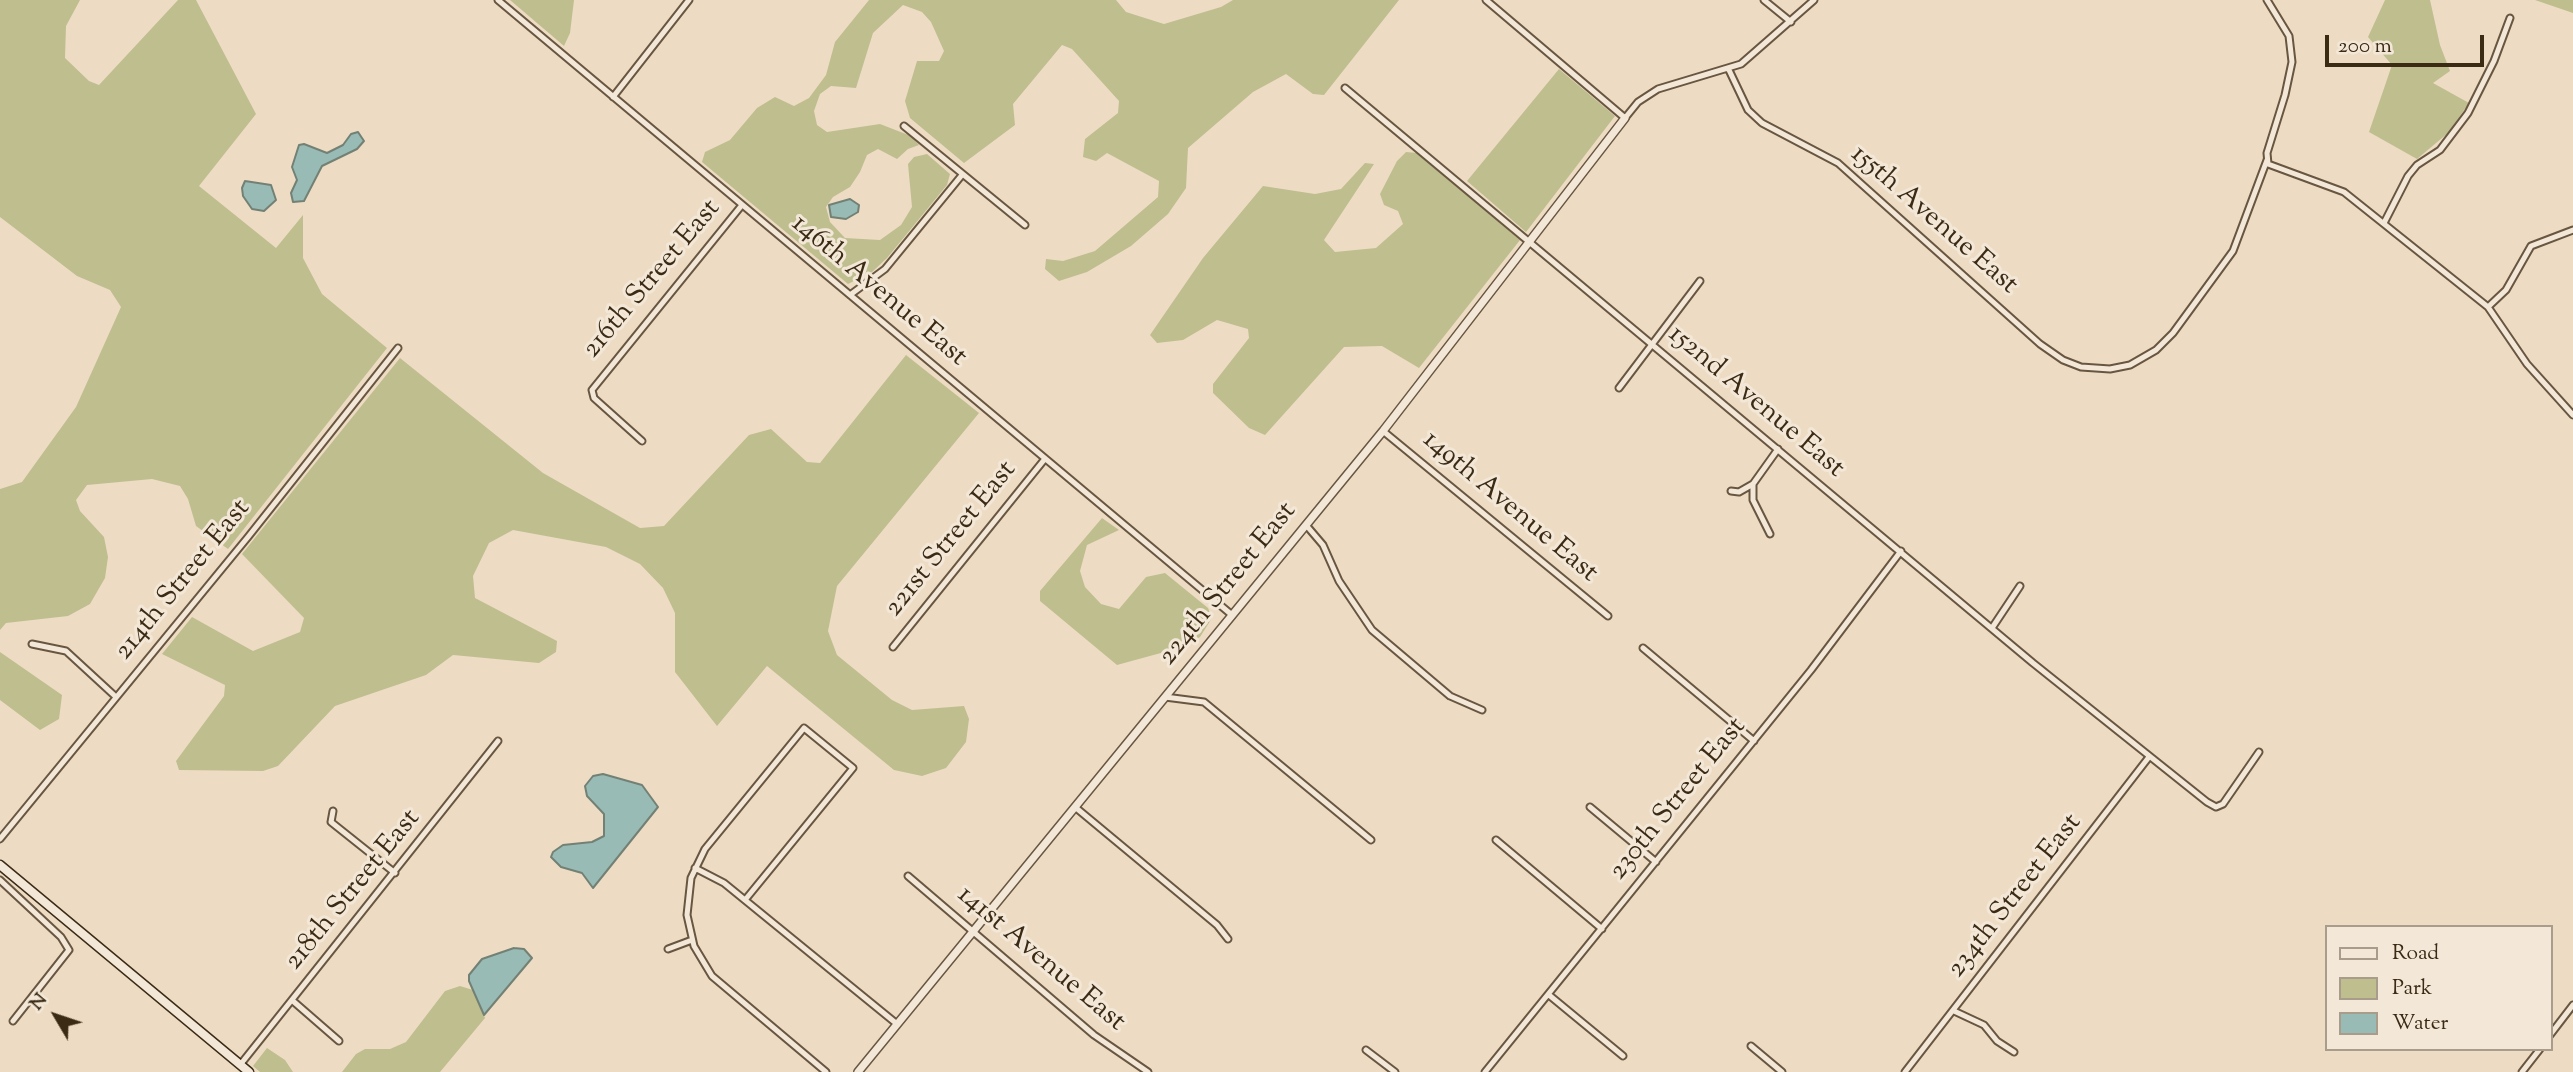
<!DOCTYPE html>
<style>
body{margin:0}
#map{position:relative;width:2573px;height:1072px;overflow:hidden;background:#eddcc3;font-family:"Sorts Mill Goudy",serif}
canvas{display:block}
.legend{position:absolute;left:2325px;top:925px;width:228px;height:126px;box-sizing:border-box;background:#f3e8d8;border:2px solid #a99c8a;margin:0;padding:9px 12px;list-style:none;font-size:21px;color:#3b2a14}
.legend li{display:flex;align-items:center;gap:14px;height:35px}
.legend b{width:35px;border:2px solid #a99c8a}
.north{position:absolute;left:21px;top:981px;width:70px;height:70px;-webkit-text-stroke:5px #f3e8d8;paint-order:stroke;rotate:309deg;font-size:19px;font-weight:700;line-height:28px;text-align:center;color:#3b2a14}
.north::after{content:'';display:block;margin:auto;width:24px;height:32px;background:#3b2a14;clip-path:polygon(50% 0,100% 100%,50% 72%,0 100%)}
.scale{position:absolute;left:2325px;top:35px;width:159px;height:32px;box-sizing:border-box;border:4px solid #3b2a14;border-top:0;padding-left:9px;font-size:21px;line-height:24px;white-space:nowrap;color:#3b2a14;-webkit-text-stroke:5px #f3e8d8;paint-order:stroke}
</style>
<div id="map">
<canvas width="2573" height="1072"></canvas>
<ul class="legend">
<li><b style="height:9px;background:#f3e8d8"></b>Road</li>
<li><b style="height:19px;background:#bfbe8f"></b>Park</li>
<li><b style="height:19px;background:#99bbb5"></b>Water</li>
</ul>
<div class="north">N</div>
<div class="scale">200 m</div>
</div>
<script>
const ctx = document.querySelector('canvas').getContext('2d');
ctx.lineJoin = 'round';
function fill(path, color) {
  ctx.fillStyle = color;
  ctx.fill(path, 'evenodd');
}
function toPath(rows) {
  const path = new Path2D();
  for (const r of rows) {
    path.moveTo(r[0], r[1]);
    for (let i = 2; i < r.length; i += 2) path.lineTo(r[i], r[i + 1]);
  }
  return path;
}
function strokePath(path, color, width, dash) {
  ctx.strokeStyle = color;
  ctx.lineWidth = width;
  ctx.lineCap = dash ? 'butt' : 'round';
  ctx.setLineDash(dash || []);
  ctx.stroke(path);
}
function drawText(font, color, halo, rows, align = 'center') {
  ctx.font = font + ' "Sorts Mill Goudy",serif';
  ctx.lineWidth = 6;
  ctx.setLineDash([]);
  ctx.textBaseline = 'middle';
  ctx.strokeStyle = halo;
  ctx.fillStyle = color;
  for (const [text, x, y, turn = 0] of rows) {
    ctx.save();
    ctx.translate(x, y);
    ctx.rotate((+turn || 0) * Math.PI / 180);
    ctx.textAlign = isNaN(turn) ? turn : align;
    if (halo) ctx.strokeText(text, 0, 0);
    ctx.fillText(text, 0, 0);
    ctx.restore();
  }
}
const green = toPath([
 [0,0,80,0,66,26,65,58,89,81,99,85,178,0,196,0,256,114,199,186,276,248,303,215,303,258,322,294,387,348,228,549,196,526,188,499,180,486,152,479,87,485,76,500,80,511,104,537,108,557,105,578,90,604,68,616,6,623,0,630,0,489,22,482,76,407,121,307,110,290,77,276,0,217],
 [510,0,574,0,570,33,564,46],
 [869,0,1116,0,1126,12,1164,24,1221,7,1233,0,1399,0,1324,95,1313,94,1286,74,1253,92,1188,148,1186,188,1168,214,1131,246,1087,272,1059,281,1045,269,1046,259,1063,261,1095,251,1158,197,1159,181,1107,153,1096,161,1083,157,1085,139,1118,113,1119,101,1072,49,1062,45,1013,104,1015,125,964,163,910,118,905,101,917,61,939,61,944,51,931,22,922,12,903,5,873,33,856,88,831,86,820,94,814,111,817,125,827,132,880,124,911,136,919,145,908,149,897,159,878,149,867,155,860,172,850,187,833,197,826,207,830,222,845,238,880,240,901,225,912,207,908,164,914,157,927,154,950,174,947,185,887,258,872,272,848,284,702,162,705,152,730,140,757,108,775,97,794,106,809,98,826,75,835,42],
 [2385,0,2430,0,2440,45,2450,71,2433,83,2469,103,2448,133,2417,159,2369,132,2392,65,2368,37],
 [2535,0,2573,0,2573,13],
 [1559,69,1615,116,1526,232,1467,181],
 [1406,152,1417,153,1520,240,1419,368,1382,346,1344,347,1265,435,1249,428,1213,393,1213,384,1249,338,1248,329,1217,320,1183,340,1157,343,1150,335,1203,258,1263,186,1315,194,1341,189,1365,163,1374,164,1324,240,1335,252,1376,248,1403,224,1398,211,1384,205,1380,194,1397,161],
 [906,355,979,413,837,586,828,631,837,655,892,700,912,710,964,706,969,719,966,742,946,768,922,776,894,770,767,666,717,726,675,672,675,613,663,588,640,564,606,547,513,530,489,543,473,576,475,598,557,641,556,652,539,663,453,655,426,675,335,706,278,766,263,771,179,770,176,761,224,696,225,685,162,654,192,617,253,651,300,632,304,618,242,554,400,358,543,473,640,528,664,526,749,435,771,429,807,462,820,463],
 [1102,518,1119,530,1087,545,1080,571,1085,587,1101,604,1119,609,1146,577,1165,573,1208,608,1212,618,1200,637,1179,648,1117,665,1040,601,1040,591],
 [0,652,62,695,59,719,40,730,0,700],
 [460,986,473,990,485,1018,440,1072,342,1072,356,1054,365,1049,390,1049,406,1042,445,991],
 [267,1048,285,1060,293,1072,260,1072,253,1066]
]);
const water = toPath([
 [358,132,364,141,357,149,322,166,304,201,293,202,291,193,297,180,292,167,299,145,304,144,327,153,343,145,351,134,358,132],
 [245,181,271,185,276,200,264,211,252,209,243,196,242,188,245,181],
 [850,199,859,205,858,212,846,219,831,217,829,205,850,199],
 [603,774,642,785,658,807,593,888,582,873,561,867,551,857,553,852,563,845,592,842,604,836,604,814,587,796,585,786,593,776,603,774],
 [514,948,524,949,532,958,484,1015,469,981,469,975,482,959,514,948]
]);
const minor = toPath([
 [498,0,1232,615],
 [1486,0,1625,118,1638,102,1658,89,1741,64,1814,0],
 [1764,0,1791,22],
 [2267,0,2289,36,2292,62,2285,95,2267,153,2268,164,2344,192,2488,307,2527,364,2573,415],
 [1729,70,1748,110,1762,123,1838,163,2040,344,2063,360,2081,367,2110,369,2130,365,2156,350,2173,333,2233,251,2267,160],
 [1345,88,2033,663,2207,802,2216,807,2223,804,2259,752],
 [613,97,689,0],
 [904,126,1025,225],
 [2384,223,2408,176,2417,165,2440,150,2468,113,2494,61,2510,18],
 [850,295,885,269,962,175],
 [2488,307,2506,290,2531,246,2573,230],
 [1619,388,1700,281],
 [1383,431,1608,616],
 [642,441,594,398,592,390,742,205],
 [1753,484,1753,500,1770,534],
 [1731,491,1739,492,1753,484,1778,449],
 [1306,525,1323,545,1339,581,1372,630,1450,696,1482,710],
 [1992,628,2020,586],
 [32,644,66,651,116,697],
 [893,647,1044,460],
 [1643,648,1754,741],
 [1165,697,1204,702,1371,840],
 [1075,807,1217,925,1228,939],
 [1590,807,1656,862],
 [333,811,331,822,395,873],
 [0,839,248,537,398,348],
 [1496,840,1602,929],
 [695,868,724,883,897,1024],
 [908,876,1094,1035,1148,1072],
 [0,880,61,937,69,950,13,1021],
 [745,900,853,768,804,728,705,849,691,878,687,915,694,946,712,976,826,1072],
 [668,949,692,940],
 [1549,995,1623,1056],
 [293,1001,339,1041],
 [1954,1011,1984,1025,1997,1041,2014,1052],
 [2550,1035,2573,1005],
 [1751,1046,1782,1072],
 [1366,1050,1395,1072],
 [240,1065,498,741],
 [1485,1072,1811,670,1901,551],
 [1905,1072,2149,757],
 [2522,1072,2540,1049]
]);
const tertiary = toPath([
 [858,1072,1383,431,1625,118]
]);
const secondary = toPath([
 [0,865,249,1072]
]);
const streetNames = [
 ["155th Avenue East",1933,221,41],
 ["216th Street East",653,280,-50],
 ["146th Avenue East",878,292,40],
 ["152nd Avenue East",1755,403,40],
 ["149th Avenue East",1509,508,40],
 ["221st Street East",952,540,-51],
 ["214th Street East",184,581,-51],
 ["224th Street East",1229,585,-51],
 ["230th Street East",1679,800,-51],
 ["218th Street East",354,891,-51],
 ["234th Street East",2016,897,-52],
 ["141st Avenue East",1040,960,40]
];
fill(green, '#bfbe8f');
fill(water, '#99bbb5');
strokePath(water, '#738175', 2);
strokePath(minor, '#685640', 9);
strokePath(tertiary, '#685640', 10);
strokePath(secondary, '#3b2a14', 11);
strokePath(minor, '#f3e8d8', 5);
strokePath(tertiary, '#f3e8d8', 7);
strokePath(secondary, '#f3e8d8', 8);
drawText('28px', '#3b2a14', '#f3e8d8', streetNames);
</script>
